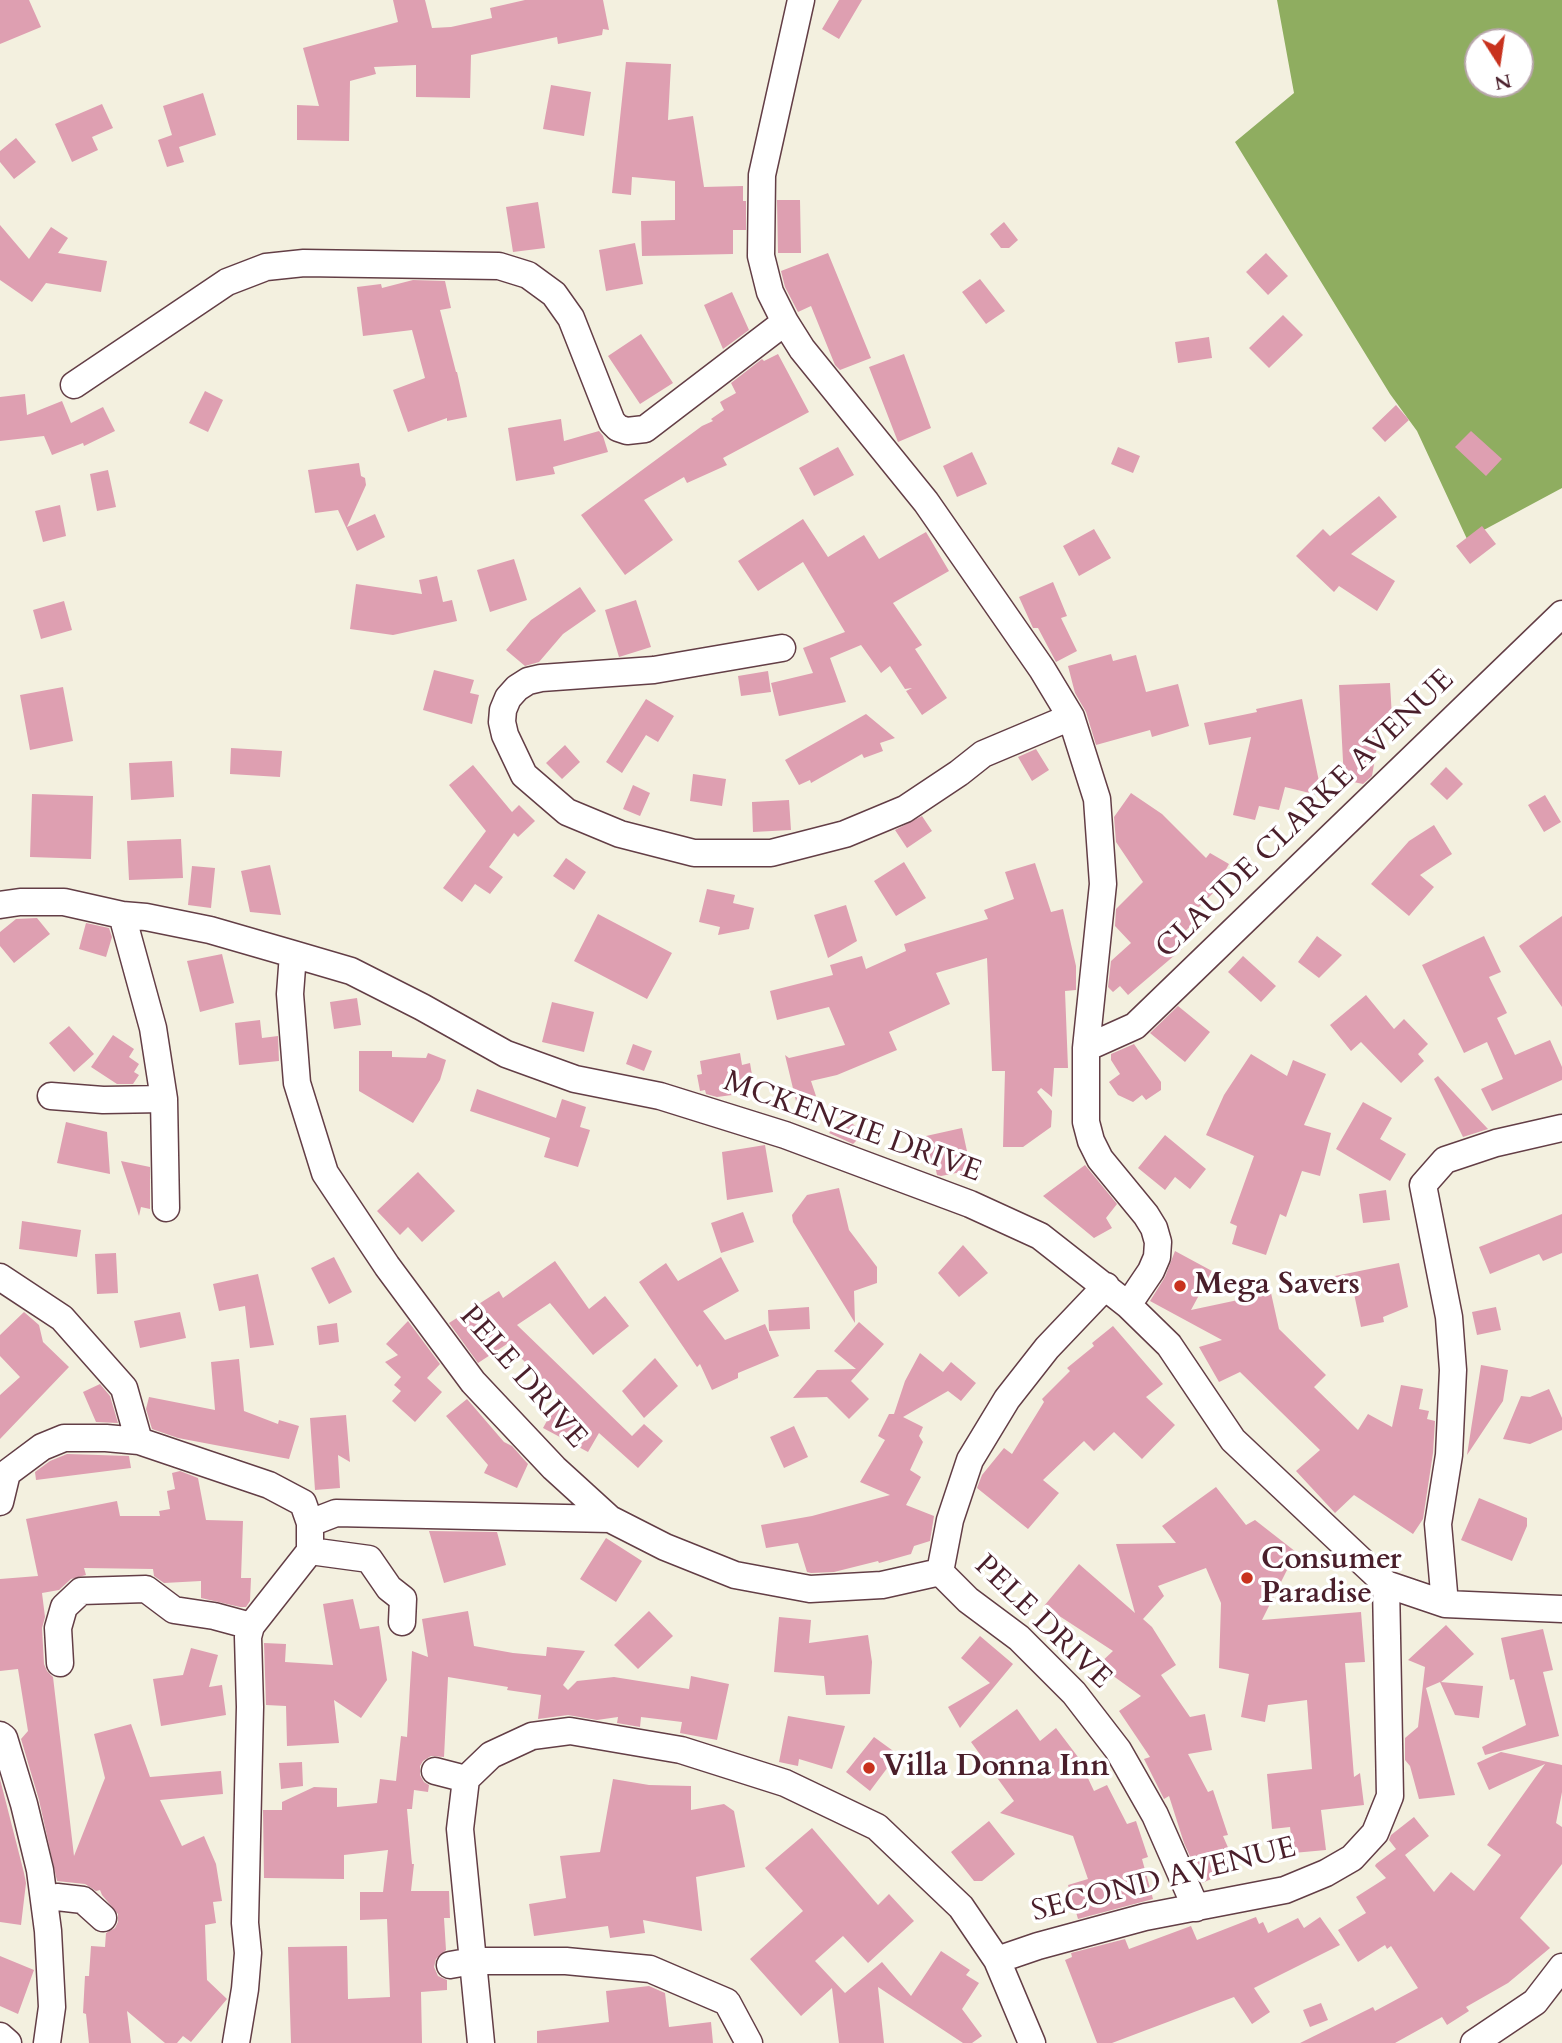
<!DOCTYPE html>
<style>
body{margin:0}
#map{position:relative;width:1562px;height:2043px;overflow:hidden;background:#f3f0df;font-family:Cardo,serif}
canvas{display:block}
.north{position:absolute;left:1464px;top:28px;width:70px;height:70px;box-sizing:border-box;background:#fff;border:2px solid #b7a5aa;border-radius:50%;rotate:168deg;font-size:19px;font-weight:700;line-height:28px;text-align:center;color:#4a1f2b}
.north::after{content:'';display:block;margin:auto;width:24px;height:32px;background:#c8321e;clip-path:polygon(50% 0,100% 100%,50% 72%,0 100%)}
</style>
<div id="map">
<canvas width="1562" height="2043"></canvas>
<div class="north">N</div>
</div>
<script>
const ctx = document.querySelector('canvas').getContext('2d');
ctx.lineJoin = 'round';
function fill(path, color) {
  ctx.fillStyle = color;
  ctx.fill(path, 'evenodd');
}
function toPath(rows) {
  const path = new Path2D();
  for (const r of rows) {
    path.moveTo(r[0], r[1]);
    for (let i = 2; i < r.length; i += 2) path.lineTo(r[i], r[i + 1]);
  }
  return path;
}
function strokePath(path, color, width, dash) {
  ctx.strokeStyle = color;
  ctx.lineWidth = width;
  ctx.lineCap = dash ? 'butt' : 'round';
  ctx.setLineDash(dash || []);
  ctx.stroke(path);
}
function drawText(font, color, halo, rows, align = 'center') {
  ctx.font = font + ' Cardo,serif';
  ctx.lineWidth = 7;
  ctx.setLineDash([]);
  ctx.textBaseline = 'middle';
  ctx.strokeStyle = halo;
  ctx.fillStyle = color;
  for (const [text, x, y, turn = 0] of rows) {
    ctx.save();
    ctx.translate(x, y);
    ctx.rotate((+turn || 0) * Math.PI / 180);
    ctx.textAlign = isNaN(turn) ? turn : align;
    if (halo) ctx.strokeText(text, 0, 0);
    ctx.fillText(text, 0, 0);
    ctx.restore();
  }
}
const forest = toPath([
 [1277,0,1562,0,1562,488,1467,539,1417,431,1390,394,1235,142,1294,93],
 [1478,42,1520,42,1520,84,1478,84]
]);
const building = toPath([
 [0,0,29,0,41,27,0,44],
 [393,0,425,0,432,28,451,27,492,18,490,8,525,0,603,0,609,30,603,29,602,35,558,44,557,37,471,55,470,98,416,97,416,65,374,67,376,74,350,81,349,141,297,140,297,105,319,106,303,48,398,22],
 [839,0,862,0,839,39,822,29],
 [626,62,671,64,668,120,693,116,704,187,743,186,743,201,746,201,746,230,733,230,733,254,642,256,641,221,675,220,675,181,632,177,631,195,612,193],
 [551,85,591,92,584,136,543,129],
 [203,93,216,135,179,147,184,162,167,167,158,140,172,135,163,106],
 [102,104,113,128,92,137,98,150,72,162,55,124],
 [16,138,36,162,14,179,0,162,0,151],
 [777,200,800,200,801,253,778,253],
 [538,202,545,248,513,252,506,207],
 [1004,222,1018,240,1009,248,1001,248,990,234],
 [0,225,29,259,51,227,68,238,58,253,107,261,101,292,46,283,32,302,0,280],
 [635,243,643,284,606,291,599,250],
 [828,253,871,358,840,370,835,365,811,306,798,312,785,287,781,271],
 [1266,253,1288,276,1268,295,1246,272],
 [980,279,1005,311,986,324,962,292],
 [413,280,445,281,451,308,440,310,456,372,457,372,467,417,447,421,447,418,408,432,393,390,425,378,412,330,363,336,357,287,381,284,382,288],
 [732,292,749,330,723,349,704,305],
 [1283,315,1303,335,1269,368,1249,348],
 [641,334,673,383,640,404,608,356],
 [1209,337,1212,358,1178,363,1175,342],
 [778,354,809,412,723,458,727,465,687,483,684,477,644,500,673,540,625,575,581,515,702,426,713,421,711,419,724,410,720,402,736,393,731,383,762,359,764,361],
 [904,354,931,428,898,442,869,367],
 [205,391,223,400,208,432,189,423],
 [25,394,27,415,62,401,71,423,103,407,115,431,84,446,83,443,52,455,44,436,0,441,0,397],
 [1396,405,1409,420,1385,442,1372,428],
 [561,419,564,441,599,431,603,436,608,452,553,467,555,474,516,481,508,428],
 [1471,431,1502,459,1486,476,1455,447],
 [838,447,854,475,814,496,799,468],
 [1118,447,1140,456,1133,473,1111,464],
 [972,452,987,484,957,497,943,466],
 [359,463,361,476,365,478,366,485,347,527,375,514,385,537,357,551,338,510,315,513,308,470],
 [108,470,116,507,97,511,90,474],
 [1379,496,1397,517,1351,554,1395,581,1377,611,1339,586,1334,592,1296,556,1323,529,1330,536],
 [60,505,66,536,43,542,35,511],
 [803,519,828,557,864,535,879,559,926,532,949,571,893,603,922,645,915,649,947,698,922,715,906,691,912,688,905,689,890,666,881,673,861,645,830,658,846,702,779,716,771,683,813,673,803,648,845,632,803,562,758,591,738,561],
 [1482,526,1496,544,1470,564,1456,546],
 [1094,529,1111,558,1079,576,1063,546],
 [514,559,527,600,490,612,477,570],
 [437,576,443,602,452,600,457,621,393,635,350,629,356,584,422,594,419,580],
 [1053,582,1067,616,1061,618,1077,651,1056,662,1038,628,1033,628,1019,597],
 [580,587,596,611,563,634,539,662,525,666,506,650,531,620],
 [636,600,651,647,619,657,605,610],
 [64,601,72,630,41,639,33,610],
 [1111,654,1113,661,1136,655,1146,692,1178,684,1189,726,1152,737,1150,730,1096,745,1086,712,1075,693,1068,666],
 [434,670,474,680,470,693,479,695,472,724,423,710],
 [768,671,771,692,741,696,738,676],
 [1390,683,1392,718,1382,718,1372,776,1363,784,1344,780,1339,685],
 [63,687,73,741,30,750,20,695],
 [646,699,674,716,658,742,646,735,622,773,606,762],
 [1302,699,1322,796,1285,787,1279,810,1259,806,1255,820,1233,815,1251,737,1209,745,1204,723,1257,712,1256,709],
 [866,714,895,738,880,743,883,751,864,758,862,754,811,783,810,780,799,785,785,760],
 [565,745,580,762,562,779,546,763],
 [231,748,282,751,280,777,230,774],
 [1036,749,1049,770,1032,781,1018,757],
 [172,761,174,797,131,800,129,763],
 [473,765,512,812,519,805,535,821,518,837,514,833,489,867,503,877,490,894,475,884,462,902,443,888,486,831,449,785],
 [1446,767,1463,784,1447,800,1430,784],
 [693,774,726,779,722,806,690,801],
 [633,785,650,793,640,816,623,809],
 [1131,793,1162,814,1206,858,1210,853,1229,864,1213,893,1198,908,1203,913,1175,942,1182,949,1128,995,1120,986,1113,992,1108,987,1111,961,1131,943,1115,926,1116,909,1143,882,1116,842,1114,817],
 [32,794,93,796,91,859,30,857],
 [1545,795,1561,822,1544,832,1528,805],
 [789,800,791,830,753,832,752,802],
 [922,816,932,831,907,848,895,830],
 [1434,825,1452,854,1420,875,1434,887,1409,916,1371,884,1409,841],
 [181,839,183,878,129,880,127,841],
 [566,858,586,872,574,890,553,876],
 [904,862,926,898,896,916,874,881],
 [1035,863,1051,912,1063,909,1076,966,1076,990,1065,991,1068,1068,1054,1068,1052,1097,1041,1088,1037,1092,1052,1111,1051,1127,1023,1147,1003,1147,1005,1071,992,1071,987,958,936,973,950,1004,889,1032,897,1050,837,1075,811,1081,816,1096,796,1101,785,1055,789,1058,845,1045,829,1007,777,1020,770,991,833,975,830,965,862,956,866,969,906,951,904,944,988,919,984,910,1014,899,1005,872],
 [270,865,281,915,250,912,241,871],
 [192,866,215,868,211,908,188,905],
 [707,889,735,895,733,903,754,908,749,929,718,935,720,927,699,922],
 [846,905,857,941,828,958,814,915],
 [598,914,672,953,647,999,574,961],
 [1562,916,1562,1007,1519,946],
 [37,918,50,934,14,963,0,946,0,932,16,919],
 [86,923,109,928,112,937,106,957,79,949],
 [1317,936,1342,955,1319,978,1298,962],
 [1484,936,1501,972,1489,977,1507,1013,1497,1018,1515,1055,1550,1040,1562,1067,1562,1080,1492,1111,1481,1089,1503,1079,1487,1042,1464,1053,1422,965],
 [222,954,234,1003,200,1012,187,961],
 [1243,956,1276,986,1261,1002,1228,972],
 [1366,995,1394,1029,1404,1019,1428,1044,1418,1054,1424,1061,1401,1083,1361,1042,1351,1051,1330,1025],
 [357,998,361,1025,334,1029,330,1002],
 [552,1002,594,1012,584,1052,542,1042],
 [1178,1006,1210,1032,1185,1062,1150,1033],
 [260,1020,262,1038,278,1036,279,1061,239,1065,235,1023],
 [69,1026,94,1054,74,1072,49,1043],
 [113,1035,134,1049,129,1057,139,1064,134,1072,139,1075,133,1084,117,1084,91,1067],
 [633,1044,652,1051,644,1071,626,1064],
 [1134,1044,1161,1082,1161,1090,1146,1100,1142,1095,1133,1102,1118,1095,1109,1082,1120,1074,1111,1060,1111,1054],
 [359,1051,392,1051,392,1057,426,1058,428,1053,446,1060,440,1080,413,1123,359,1091],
 [740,1053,742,1065,750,1063,753,1081,730,1086,732,1095,717,1097,706,1094,705,1090,700,1091,697,1075,702,1074,700,1061],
 [1251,1054,1287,1076,1293,1060,1326,1074,1304,1125,1331,1133,1320,1176,1302,1171,1286,1217,1280,1214,1266,1255,1232,1244,1237,1226,1230,1223,1254,1156,1206,1135,1224,1095],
 [1438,1076,1488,1129,1463,1137,1434,1079],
 [477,1089,556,1118,562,1099,586,1107,580,1127,590,1130,578,1167,544,1157,550,1138,470,1111],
 [1363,1102,1392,1118,1380,1139,1406,1154,1390,1181,1336,1149],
 [845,1116,863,1134,853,1144,829,1133],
 [66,1122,107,1132,110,1174,57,1163],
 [962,1128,971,1170,941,1176,937,1175,934,1161,931,1162,926,1136],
 [1165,1135,1206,1169,1190,1189,1175,1177,1165,1190,1138,1168],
 [765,1145,773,1192,727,1200,722,1152],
 [121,1161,150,1167,150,1209,141,1207,139,1216],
 [1085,1165,1117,1204,1106,1218,1112,1228,1094,1238,1043,1196],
 [418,1172,455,1211,422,1242,408,1227,400,1235,377,1211],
 [839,1188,849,1230,877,1267,877,1283,854,1291,855,1323,793,1222,792,1215,807,1195],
 [1386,1190,1390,1220,1363,1223,1359,1194],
 [743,1212,754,1242,721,1253,711,1223],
 [1562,1214,1562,1253,1543,1261,1539,1254,1490,1274,1479,1247],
 [22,1221,81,1230,77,1257,19,1249],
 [963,1245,988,1273,959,1297,938,1273],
 [1175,1251,1212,1271,1191,1310,1271,1293,1279,1329,1326,1375,1314,1387,1358,1430,1368,1414,1392,1427,1401,1385,1423,1389,1419,1409,1429,1411,1427,1419,1435,1421,1433,1453,1423,1519,1413,1534,1354,1495,1335,1513,1296,1471,1320,1450,1240,1372,1219,1382,1199,1347,1222,1340,1150,1301,1165,1277],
 [116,1253,118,1293,97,1294,95,1254],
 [334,1257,352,1292,329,1304,311,1268],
 [721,1257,739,1291,703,1311,725,1340,765,1324,779,1356,738,1373,738,1378,712,1390,700,1364,697,1367,639,1282,666,1263,678,1281],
 [555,1261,589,1309,605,1296,629,1326,593,1355,550,1303,517,1325,632,1436,644,1424,663,1441,638,1468,599,1433,588,1452,543,1428,560,1397,507,1344,478,1363,449,1323,499,1291,503,1298],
 [1399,1263,1408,1307,1383,1317,1384,1322,1361,1327,1352,1284,1330,1277],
 [258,1274,274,1345,250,1348,245,1306,219,1311,213,1284],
 [809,1307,810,1329,769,1331,768,1310],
 [1496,1307,1501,1330,1477,1335,1472,1312],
 [24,1312,39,1325,43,1342,69,1367,0,1439,0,1395,20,1377,0,1356,0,1335],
 [180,1312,186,1338,140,1348,134,1321],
 [408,1321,440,1364,427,1378,442,1392,415,1422,392,1401,401,1391,394,1385,401,1377,385,1362,398,1355,386,1344],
 [859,1322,884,1344,851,1381,869,1399,849,1419,827,1397,793,1398,817,1370,856,1369,834,1351],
 [337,1323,339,1342,319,1345,317,1326],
 [1113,1326,1163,1384,1146,1397,1175,1425,1142,1459,1114,1432,1094,1451,1084,1441,1043,1480,1059,1493,1028,1529,977,1488,982,1475,1004,1448,1012,1454,1044,1402,1042,1399,1070,1371,1067,1368,1094,1346,1092,1343],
 [920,1353,943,1372,951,1362,976,1383,961,1401,948,1391,903,1417,923,1427,919,1436,923,1442,910,1470,921,1477,906,1505,934,1516,930,1541,914,1546,911,1554,879,1563,878,1561,834,1572,811,1573,807,1572,798,1543,766,1548,761,1525,812,1516,890,1495,860,1482,885,1440,878,1436,889,1414,894,1414,905,1381],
 [655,1358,678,1386,644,1418,622,1391],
 [239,1359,244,1411,278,1424,279,1420,299,1426,289,1459,178,1438,152,1429,146,1409,149,1397,215,1410,211,1362],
 [1481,1365,1508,1370,1503,1401,1467,1455],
 [100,1384,110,1396,118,1423,96,1422,83,1392],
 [1549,1389,1562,1418,1562,1430,1530,1444,1503,1439,1521,1396,1530,1397],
 [467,1399,504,1442,512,1446,528,1464,517,1488,484,1473,488,1465,446,1416],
 [346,1415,350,1462,338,1455,340,1488,315,1490,310,1418],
 [794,1426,808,1457,784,1468,770,1437],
 [67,1454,129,1456,131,1468,36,1480,35,1472,50,1461],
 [180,1471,198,1478,206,1520,243,1521,241,1578,251,1578,250,1601,246,1607,240,1607,201,1598,201,1581,164,1583,154,1576,153,1569,84,1568,86,1575,71,1579,59,1590,42,1593,45,1617,42,1628,44,1664,47,1671,53,1677,74,1856,105,1778,94,1734,131,1724,150,1777,221,1771,223,1794,160,1800,182,1846,204,1836,216,1864,222,1901,213,1902,216,1923,205,1925,207,1980,227,1999,191,2042,183,2036,177,2043,165,2043,127,2011,131,2043,89,2043,86,2014,83,2013,85,1976,89,1976,91,1946,105,1947,106,1933,115,1928,118,1922,118,1914,102,1895,100,1890,96,1891,85,1884,57,1881,39,1800,21,1739,28,1731,18,1669,0,1671,0,1579,38,1576,26,1519,117,1501,120,1516,160,1516,159,1511,170,1509,167,1491,175,1489,172,1473],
 [1216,1487,1246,1525,1255,1520,1296,1552,1262,1620,1361,1612,1365,1662,1345,1663,1354,1777,1360,1773,1364,1805,1321,1810,1326,1850,1293,1853,1290,1827,1272,1829,1267,1774,1312,1769,1307,1700,1268,1705,1265,1722,1241,1717,1249,1674,1219,1668,1221,1603,1206,1568,1158,1586,1164,1596,1143,1619,1152,1627,1176,1665,1161,1675,1190,1717,1205,1714,1212,1750,1188,1754,1208,1792,1213,1790,1228,1835,1223,1836,1237,1868,1202,1883,1184,1843,1169,1796,1164,1799,1144,1759,1150,1757,1119,1711,1141,1696,1098,1665,1113,1651,1044,1606,1079,1564,1135,1613,1116,1544,1176,1543,1162,1526],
 [1479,1498,1527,1518,1527,1526,1512,1561,1461,1540],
 [429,1531,497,1532,506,1565,444,1583],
 [606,1538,642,1561,616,1602,580,1579],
 [353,1599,360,1629,379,1626,387,1680,361,1718,334,1700,339,1743,287,1746,286,1706,266,1705,264,1643,286,1644,285,1662,333,1665,323,1604],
 [468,1611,474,1646,513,1653,546,1656,547,1647,585,1651,563,1685,568,1690,577,1681,614,1677,689,1689,691,1676,729,1684,717,1740,680,1733,682,1722,641,1717,640,1727,617,1723,618,1717,597,1720,568,1715,538,1719,541,1695,507,1690,508,1687,448,1677,444,1757,431,1756,423,1761,420,1766,420,1775,424,1782,429,1785,428,1792,414,1790,412,1809,407,1809,412,1864,414,1864,411,1891,449,1891,450,1918,444,1918,446,1950,436,1959,434,1967,438,1976,447,1980,447,1990,421,1992,422,2043,291,2043,288,1947,347,1946,348,1999,390,1997,387,1919,360,1920,360,1892,383,1892,388,1850,344,1855,344,1879,264,1878,263,1810,282,1810,282,1802,314,1787,337,1788,337,1807,377,1803,380,1779,396,1781,401,1736,407,1737,412,1651,428,1657,422,1619],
 [649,1611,673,1636,638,1669,614,1645],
 [779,1617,811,1620,809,1643,868,1635,872,1662,870,1694,826,1695,824,1676,774,1672],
 [1446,1625,1474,1654,1441,1682,1483,1686,1479,1718,1455,1715,1440,1682,1426,1688,1455,1795,1419,1799,1410,1766,1405,1760,1405,1738,1418,1727,1425,1667,1408,1660],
 [1543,1629,1553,1670,1543,1672,1559,1736,1485,1755,1482,1747,1526,1725,1514,1679,1510,1680,1501,1638],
 [980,1636,1013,1664,960,1728,948,1707,990,1683,961,1658],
 [191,1648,218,1655,209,1687,222,1685,226,1715,161,1726,153,1679,183,1675],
 [1017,1709,1040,1741,1056,1728,1078,1757,1094,1791,1107,1785,1127,1824,1136,1821,1148,1857,1142,1859,1153,1899,1078,1919,1068,1885,1088,1879,1073,1836,1000,1813,1014,1801,971,1742],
 [788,1716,845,1726,832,1769,799,1759,798,1766,779,1762],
 [874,1737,896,1753,888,1757,891,1763,870,1791,846,1772],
 [1501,1752,1562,1765,1562,1792,1556,1823,1562,1827,1562,1864,1520,1918,1550,1948,1508,1983,1466,2007,1469,2011,1447,2025,1442,2017,1395,2043,1300,2043,1373,2007,1375,2011,1418,1988,1391,1946,1387,1949,1385,1945,1358,1962,1338,1930,1366,1913,1356,1897,1386,1878,1375,1866,1376,1864,1396,1849,1389,1840,1391,1835,1414,1817,1429,1836,1405,1855,1434,1892,1451,1872,1474,1891,1501,1855,1487,1845,1545,1764,1489,1790,1477,1763],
 [302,1762,303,1786,281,1789,279,1763],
 [0,1779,24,1873,26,1883,21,1925,0,1922],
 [613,1779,649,1785,691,1786,691,1810,724,1804,734,1811,745,1867,696,1877,702,1931,643,1920,645,1933,610,1938,608,1926,534,1936,529,1904,566,1898,560,1856,600,1852],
 [989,1821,1015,1854,982,1881,974,1881,951,1852],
 [812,1828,878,1905,889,1894,914,1921,868,1963,843,1936,815,1961,845,1993,882,1962,911,1996,941,1951,970,1970,966,1975,979,1983,962,2009,982,2036,972,2043,963,2043,878,1987,884,2043,839,2043,832,1988,801,2016,750,1959,803,1911,765,1868],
 [1256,1917,1259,1924,1263,1922,1268,1933,1298,1918,1304,1928,1320,1917,1340,1945,1254,1988,1270,2012,1252,2024,1234,1997,1112,2043,1097,2043,1065,1960,1072,1957,1071,1953,1125,1939,1129,1949,1191,1926,1197,1940],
 [0,1956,34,1970,18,2014,0,2006],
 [649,1986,665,1993,669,2027,711,2022,713,2043,537,2043,537,2031,609,2022,606,1991],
 [1321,2003,1328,2020,1310,2027,1303,2010]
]);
const minor = toPath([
 [801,0,762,175,761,256,770,292,785,322,802,349,926,502,1042,669,1071,717,1097,799,1103,884,1086,1048,1086,1122,1091,1141,1100,1159,1146,1215,1154,1228,1158,1242,1157,1257,1151,1271,1128,1305],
 [74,385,227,282,266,267,304,263,499,266,528,275,554,294,571,318,612,422,618,428,627,431,645,429,785,322],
 [782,648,654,670,541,678,528,681,517,688,508,698,503,710,502,722,505,735,524,775,567,812,620,834,694,853,771,853,845,834,905,809,959,773,983,754,1071,717],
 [0,905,20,902,64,902,122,915,146,917,210,930,293,954,351,971,422,1007,506,1054,575,1079,660,1096,785,1135,970,1204,1040,1236,1128,1305,1169,1345,1233,1440,1386,1584,1445,1604,1562,1609],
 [122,915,153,1028,164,1099,166,1208],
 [293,954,290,994,297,1083,325,1173,387,1266,473,1382,554,1468,610,1519,665,1547,735,1575,810,1589,882,1585,940,1572],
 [1086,1048,1135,1026,1562,614],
 [51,1096,103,1100,164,1099],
 [0,1277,62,1318,124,1388,139,1441],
 [1106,1286,1047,1348,1007,1399,970,1460,950,1520,940,1572,968,1600,1019,1638,1074,1693,1118,1750,1155,1815,1196,1908],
 [0,1502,7,1473,42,1447,64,1438,106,1438,139,1441,269,1485,303,1503,310,1523,310,1551,251,1626,248,1637,250,1707,245,1923,248,1953,245,1989,236,2043],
 [310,1523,336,1513,610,1519],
 [310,1551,369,1559,389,1588,403,1599,402,1622],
 [1445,1604,1438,1524,1449,1455,1453,1370,1449,1317,1423,1185,1445,1160,1496,1143,1562,1128],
 [60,1663,58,1628,64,1607,81,1591,146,1589,174,1610,214,1616,251,1626],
 [0,1735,4,1738,24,1804,40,1870,48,1931,52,2007,47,2043],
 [435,1771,466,1779],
 [44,1899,57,1897,83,1900,103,1918],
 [997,1960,1038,1946,1145,1917,1285,1890,1326,1873,1352,1858,1375,1833,1390,1796,1386,1584],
 [450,1965,473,1961,566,1961,650,1969,727,2002,749,2043],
 [0,2036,8,2043],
 [481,2043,460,1829,466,1779,491,1755,532,1736,570,1731,681,1750,785,1783,877,1827,961,1907,997,1960,1032,2043],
 [1474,2043,1535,2002,1562,1967]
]);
const markers = [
 [1180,1286,7,"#c8321e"],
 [1247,1578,7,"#c8321e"],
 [869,1768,7,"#c8321e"]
];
const streetNames = [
 ["CLAUDE CLARKE AVENUE",1306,815,-44],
 ["MCKENZIE DRIVE",852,1128,20],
 ["PELE DRIVE",522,1378,49],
 ["PELE DRIVE",1042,1623,44],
 ["SECOND AVENUE",1164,1881,-14]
];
const poiNames = [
 ["Mega Savers",1194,1286],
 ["Consumer",1261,1561],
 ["Paradise",1261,1595],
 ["Villa Donna Inn",883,1768]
];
fill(forest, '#8fad60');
fill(building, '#de9fb1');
strokePath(minor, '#633e46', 29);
strokePath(minor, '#fff', 26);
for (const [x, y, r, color] of markers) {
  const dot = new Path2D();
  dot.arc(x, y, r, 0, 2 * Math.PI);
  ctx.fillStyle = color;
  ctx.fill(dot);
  strokePath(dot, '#fff', 2.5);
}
drawText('30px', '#4a1f2b', '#fff', streetNames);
drawText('bold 30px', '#4a1f2b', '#fff', poiNames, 'left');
</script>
